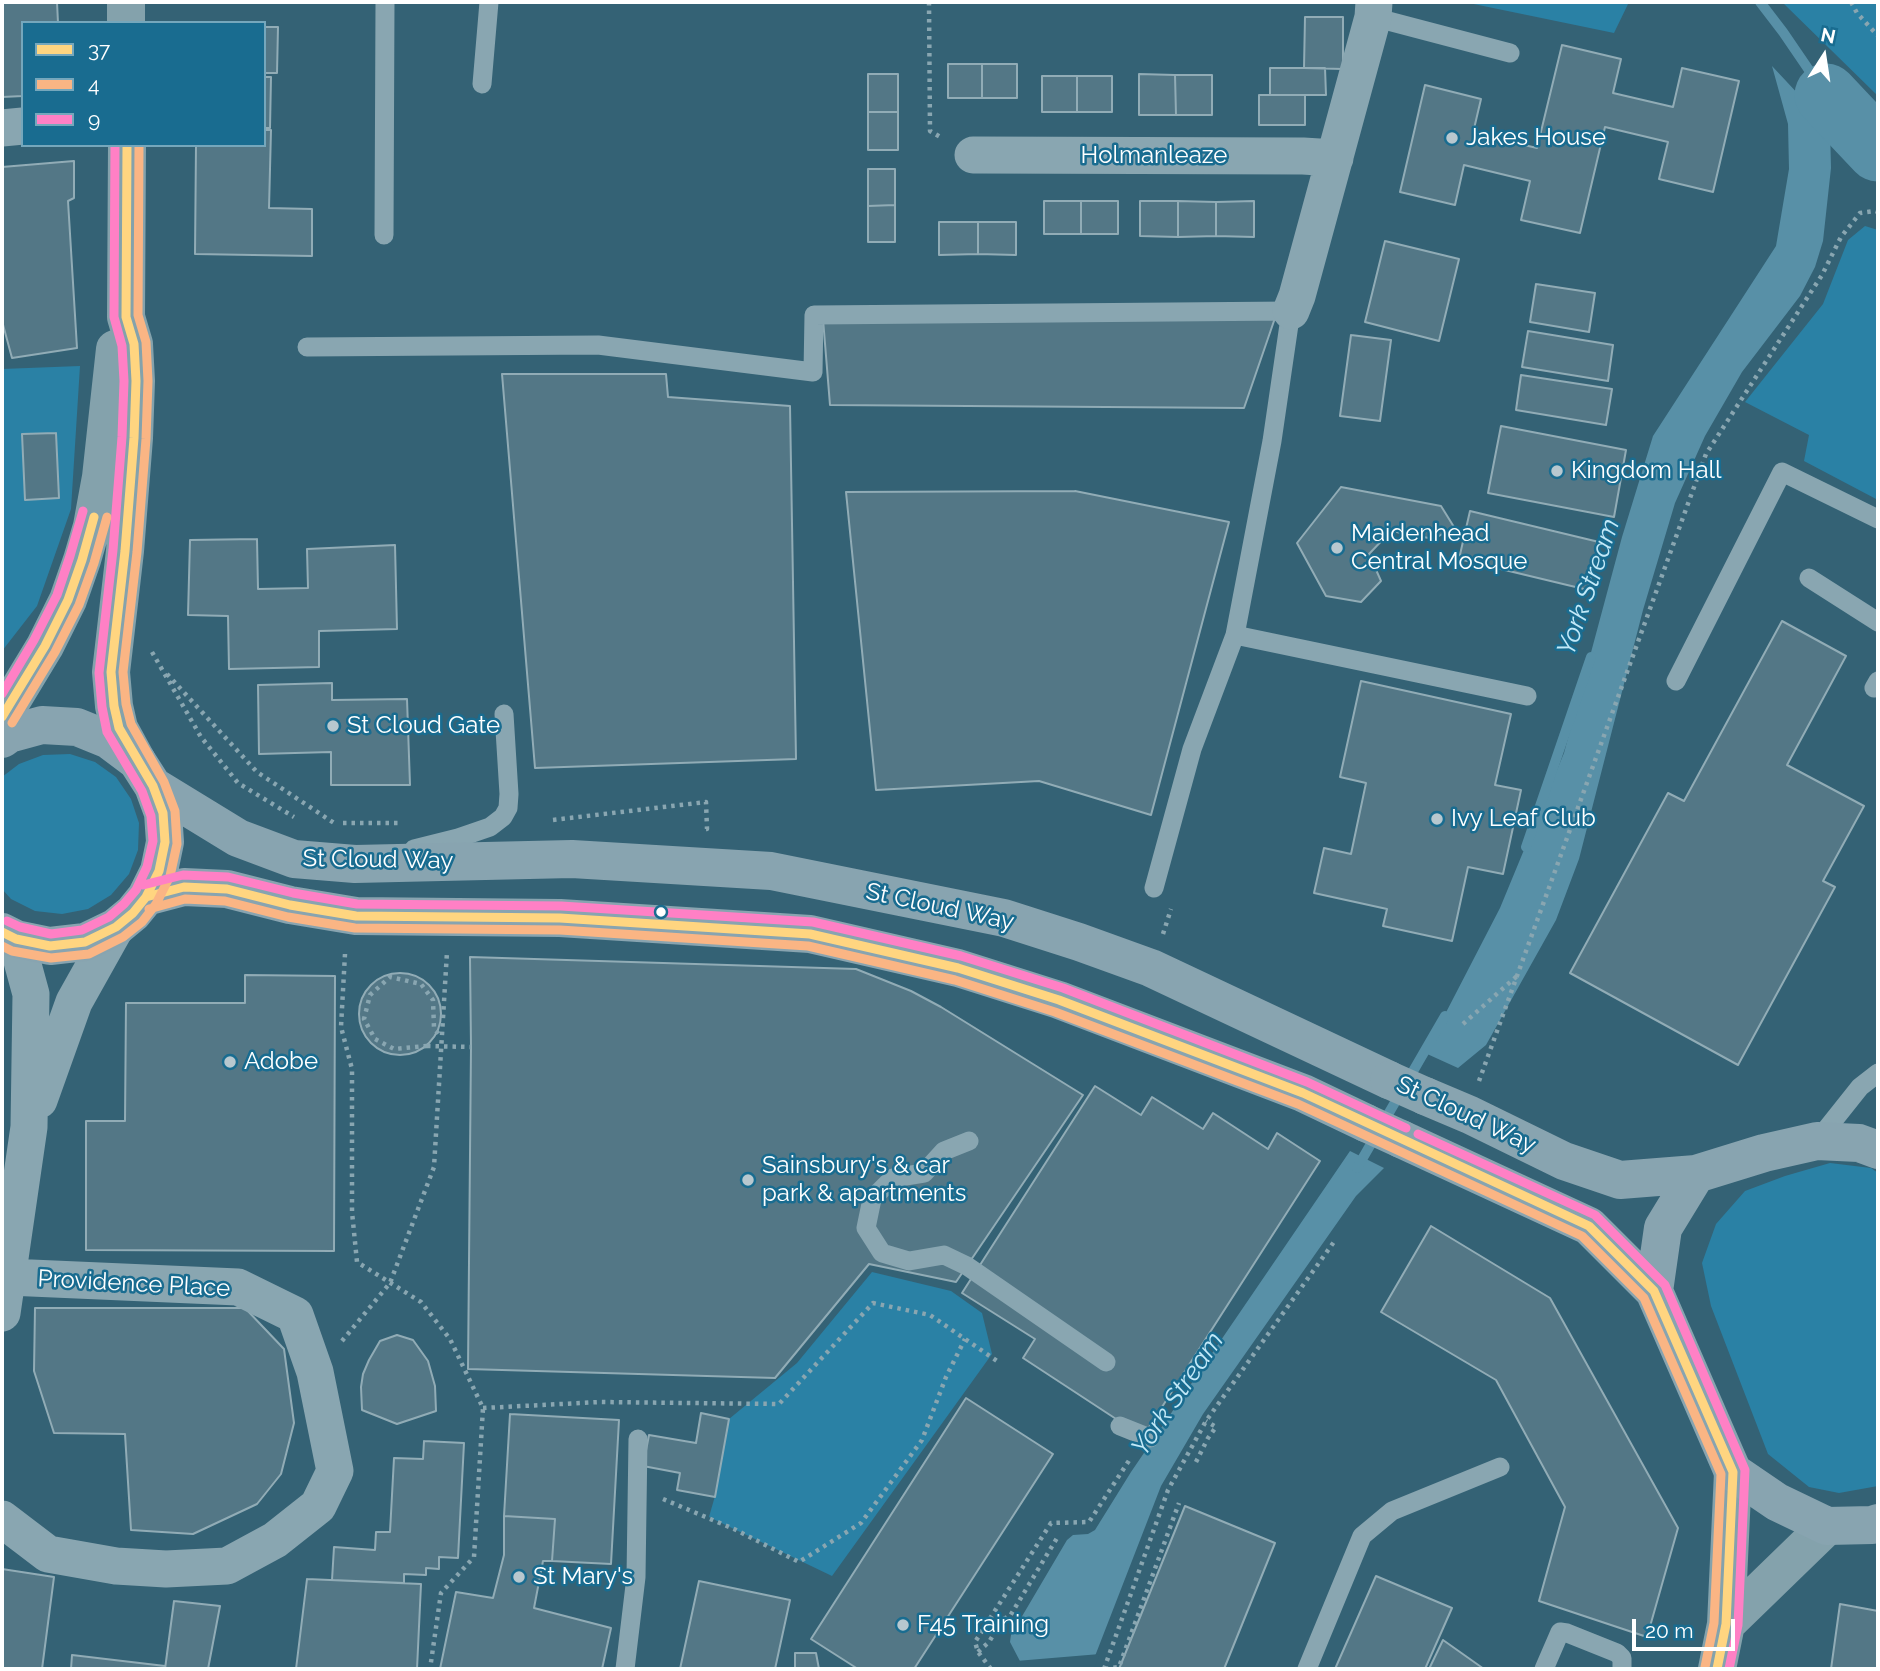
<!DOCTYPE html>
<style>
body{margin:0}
#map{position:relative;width:1880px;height:1671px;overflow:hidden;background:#346275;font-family:Raleway,sans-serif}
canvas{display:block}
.frame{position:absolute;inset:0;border:4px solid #fff;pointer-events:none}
.legend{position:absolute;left:21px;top:21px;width:245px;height:126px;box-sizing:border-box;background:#196c90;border:2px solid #75a7bc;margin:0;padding:9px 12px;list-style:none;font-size:21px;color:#fff}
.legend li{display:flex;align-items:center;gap:14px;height:35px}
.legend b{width:35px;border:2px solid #75a7bc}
.north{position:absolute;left:1789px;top:21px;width:70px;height:70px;-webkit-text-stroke:5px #196c90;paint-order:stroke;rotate:12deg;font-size:19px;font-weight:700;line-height:28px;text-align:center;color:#fff}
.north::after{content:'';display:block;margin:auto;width:24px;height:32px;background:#fff;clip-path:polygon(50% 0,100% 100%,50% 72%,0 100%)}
.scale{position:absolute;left:1632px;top:1619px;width:103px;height:32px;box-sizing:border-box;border:4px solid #fff;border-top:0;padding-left:9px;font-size:21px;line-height:24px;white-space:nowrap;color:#fff;-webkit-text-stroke:5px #196c90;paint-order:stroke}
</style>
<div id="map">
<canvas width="1880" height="1671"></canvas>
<div class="frame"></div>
<ul class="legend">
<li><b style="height:9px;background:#ffd580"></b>37</li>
<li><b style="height:9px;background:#fab584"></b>4</li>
<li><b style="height:9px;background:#ff80c5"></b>9</li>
</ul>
<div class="north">N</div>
<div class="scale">20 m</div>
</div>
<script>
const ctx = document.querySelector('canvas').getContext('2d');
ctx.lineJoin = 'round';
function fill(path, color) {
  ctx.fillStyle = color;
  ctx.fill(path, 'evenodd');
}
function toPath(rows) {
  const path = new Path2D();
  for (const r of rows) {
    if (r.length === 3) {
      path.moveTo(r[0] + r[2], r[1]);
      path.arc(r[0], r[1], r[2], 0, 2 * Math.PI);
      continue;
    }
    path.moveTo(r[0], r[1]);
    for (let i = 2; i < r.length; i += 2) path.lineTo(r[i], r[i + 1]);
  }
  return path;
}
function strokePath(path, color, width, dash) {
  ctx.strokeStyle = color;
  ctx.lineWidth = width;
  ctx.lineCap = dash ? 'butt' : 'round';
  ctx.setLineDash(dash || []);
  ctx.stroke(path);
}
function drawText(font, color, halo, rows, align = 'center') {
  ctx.font = font + ' Raleway,sans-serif';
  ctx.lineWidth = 5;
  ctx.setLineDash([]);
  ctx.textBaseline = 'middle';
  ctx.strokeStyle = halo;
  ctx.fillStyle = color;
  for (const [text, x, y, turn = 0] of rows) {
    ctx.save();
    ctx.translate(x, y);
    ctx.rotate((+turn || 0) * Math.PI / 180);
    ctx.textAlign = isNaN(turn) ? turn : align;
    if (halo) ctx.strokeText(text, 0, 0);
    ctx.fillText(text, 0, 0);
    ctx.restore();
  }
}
const green = toPath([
 [1464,2,1629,2,1614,33],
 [1782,2,1878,2,1878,96],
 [1865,226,1878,230,1878,500,1804,461,1809,435,1745,402,1823,304,1848,240],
 [80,366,71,509,37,606,2,651,2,369],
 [70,754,95,762,116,777,131,799,139,823,138,850,129,874,111,895,88,909,62,914,35,911,11,899,2,889,2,777,19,764,43,755],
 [1830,1163,1871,1168,1878,1173,1878,1486,1839,1493,1809,1487,1768,1454,1711,1306,1702,1263,1716,1224,1745,1191,1785,1176],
 [872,1272,951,1291,982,1313,992,1354,832,1576,709,1517,715,1496,729,1419,797,1363]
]);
const water = toPath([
 [1772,66,1830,128,1831,168,1823,241,1815,267,1800,296,1742,372,1705,436,1675,503,1643,610,1579,859,1556,920,1486,1045,1458,1068,1425,1053,1500,908,1564,753,1622,537,1653,436,1776,246,1789,169,1788,124],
 [1350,1151,1384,1168,1356,1196,1203,1414,1161,1486,1090,1669,1022,1665,1010,1642,1011,1635,1067,1540,1073,1535,1088,1534,1095,1530,1131,1472]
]);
const pier = toPath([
 [1100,1654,1094,1669,1018,1669,1016,1661]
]);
const stream = toPath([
 [1760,2,1783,32,1826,95,1826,135],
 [1526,847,1591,657],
 [1357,1168,1445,1016]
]);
const river = toPath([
 [1826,95,1878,150]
]);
const building = toPath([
 [2,2,57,2,58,23,23,23,23,96,2,97,2,2],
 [1305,17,1343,17,1343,69,1304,68,1305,17],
 [264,27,278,27,277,73,264,73,264,27],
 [1562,45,1621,59,1613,93,1673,107,1682,68,1739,81,1713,192,1659,179,1668,142,1605,127,1580,233,1521,220,1530,181,1464,165,1455,205,1400,192,1425,85,1481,99,1473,133,1537,148,1562,45],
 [948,64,982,64,982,98,948,98,948,64],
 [982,64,1017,64,1017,98,982,98,982,64],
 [1270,68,1325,68,1326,95,1270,95,1270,68],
 [868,74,898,74,898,112,868,112,868,74],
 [1139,74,1175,75,1176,115,1139,115,1139,74],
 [1175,75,1212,75,1212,115,1176,115,1175,75],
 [1042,76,1077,76,1077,112,1042,112,1042,76],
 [1077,76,1112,76,1112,112,1077,112,1077,76],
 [264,77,271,77,270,128,264,128,264,77],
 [1259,95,1305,95,1305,125,1259,125,1259,95],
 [868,112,898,112,898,150,868,150,868,112],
 [264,130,271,130,269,208,312,209,312,256,195,254,196,145,264,145,264,130],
 [74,161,74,198,68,201,77,348,12,358,2,321,2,167,74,161],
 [868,169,895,169,895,205,868,206,868,169],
 [1044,201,1081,201,1081,234,1044,234,1044,201],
 [1081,201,1118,201,1118,234,1081,234,1081,201],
 [1140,201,1178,201,1178,237,1140,236,1140,201],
 [1178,201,1216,202,1216,236,1178,237,1178,201],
 [1254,201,1254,237,1216,236,1216,202,1254,201],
 [895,205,895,242,868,242,868,206,895,205],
 [939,222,978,222,978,254,939,255,939,222],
 [978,222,1016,222,1016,255,978,254,978,222],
 [1385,241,1459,259,1439,341,1365,322,1385,241],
 [1536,284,1595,293,1589,332,1530,322,1536,284],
 [1275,318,1244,408,830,405,823,319,1275,318],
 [1528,331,1613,345,1608,381,1522,367,1528,331],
 [1351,335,1391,340,1380,421,1340,416,1351,335],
 [502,374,666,374,668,397,790,406,796,759,535,768,502,374],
 [1521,375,1612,389,1606,425,1516,410,1521,375],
 [1501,426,1626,450,1614,517,1488,493,1501,426],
 [56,433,59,498,25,500,22,434,56,433],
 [1341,487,1441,506,1454,527,1434,539,1391,531,1369,554,1381,581,1361,602,1326,596,1297,543,1341,487],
 [1075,491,1229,522,1151,815,1039,781,876,790,846,492,1075,491],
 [1470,511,1599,542,1588,590,1459,559,1470,511],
 [257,539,258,589,308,588,307,549,395,545,397,629,319,631,319,667,229,669,228,616,188,615,190,540,257,539],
 [1782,621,1846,656,1787,765,1864,806,1823,881,1835,887,1738,1065,1570,973,1668,793,1684,801,1782,621],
 [1361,681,1511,714,1495,785,1521,790,1503,874,1468,867,1452,941,1383,926,1387,909,1314,893,1324,848,1351,854,1366,783,1340,777,1361,681],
 [332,683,332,700,407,699,410,785,331,785,331,752,259,754,258,685,332,683],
 [470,957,856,969,911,991,941,1007,1083,1095,956,1282,869,1264,775,1378,468,1369,471,1047,470,957],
 [400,1014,41],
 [245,975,335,976,334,1251,86,1250,86,1121,125,1121,126,1003,245,1003,245,975],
 [1095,1086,1141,1115,1152,1097,1203,1129,1213,1113,1268,1149,1277,1133,1320,1161,1144,1435,1139,1434,1023,1358,1035,1339,962,1293,1095,1086],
 [1431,1226,1550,1298,1678,1528,1647,1637,1539,1601,1565,1507,1496,1380,1381,1312,1431,1226],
 [35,1308,245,1308,284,1349,294,1423,281,1474,257,1504,193,1534,131,1530,125,1434,54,1433,34,1371,35,1308],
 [397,1335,413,1340,428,1361,435,1386,436,1411,397,1424,362,1410,361,1387,363,1374,369,1360,380,1341,397,1335],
 [966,1398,1053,1454,914,1669,858,1669,811,1639,966,1398],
 [701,1413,729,1419,715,1497,677,1490,680,1473,643,1466,649,1435,696,1443,701,1413],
 [510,1414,619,1420,611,1564,552,1561,555,1519,504,1516,510,1414],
 [424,1441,464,1443,458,1558,439,1557,439,1569,426,1568,426,1575,404,1574,404,1583,332,1580,334,1547,375,1550,376,1532,390,1532,394,1458,423,1459,424,1441],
 [1185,1506,1275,1543,1224,1669,1119,1669,1185,1506],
 [504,1516,555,1519,552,1561,543,1561,534,1608,611,1628,602,1669,440,1669,456,1592,493,1598,504,1555,504,1516],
 [2,1569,54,1577,42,1669,2,1669,2,1569],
 [1376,1576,1452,1608,1425,1669,1335,1669,1376,1576],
 [307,1579,421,1584,417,1669,296,1669,307,1579],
 [699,1581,790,1600,775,1669,680,1669,699,1581],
 [174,1601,220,1606,208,1669,165,1669,174,1601],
 [1840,1604,1878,1611,1878,1669,1831,1669,1840,1604],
 [1443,1640,1484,1669,1429,1669,1443,1640],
 [795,1653,816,1653,819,1669,795,1669,795,1653],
 [72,1655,165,1666,165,1669,71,1669,72,1655]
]);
const path = toPath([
 [929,2,930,131,942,138],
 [1851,2,1857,13,1878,36],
 [152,652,201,737,238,783,294,817],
 [167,674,257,772,334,823],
 [553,820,706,802,707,829,703,829],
 [343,823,400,823],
 [1163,934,1171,909],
 [345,954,341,1027,352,1069,352,1212,357,1262,421,1302,450,1339,483,1408,474,1557,441,1593,430,1669],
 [1463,1024,1517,976],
 [427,1046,394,1049,375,1039,364,1019,370,995,390,977,421,984,433,1000,434,1028,441,1037],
 [1479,1081,1706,454,1822,275,1841,237,1860,213,1875,211,1878,212],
 [342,1341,390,1283,434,1167,447,952],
 [483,1408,600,1402,779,1404,873,1303,930,1315,1000,1363],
 [1196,1462,1208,1438,1216,1427,1206,1421],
 [663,1499,734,1529,799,1562,861,1523,922,1440,946,1377,965,1339],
 [978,1652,989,1642,1003,1619,1010,1616,1057,1538],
 [991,1669,978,1652,975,1642,1051,1523,1089,1522,1130,1459],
 [1104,1669,1168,1490,1206,1421,1336,1239],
 [1105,1669,1119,1667,1179,1503]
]);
const lane = toPath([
 [1373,17,1510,53],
 [482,84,489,2],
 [384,235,385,2],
 [307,347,598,345,813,372,814,315,1291,311,1272,441,1235,635,1192,749,1154,888],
 [1809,578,1878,622],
 [1235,635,1527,696],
 [1676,681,1782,472,1878,519],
 [1874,688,1878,681],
 [414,849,458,838,490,827,503,817,508,808,509,794,504,714],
 [969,1141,944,1151,924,1173,893,1178,872,1199,866,1228,882,1253,909,1261,944,1255,967,1266,1106,1362],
 [1817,1141,1860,1087,1878,1073],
 [1120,1426,1150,1438],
 [625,1669,636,1577,638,1439],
 [1307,1669,1362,1536,1392,1511,1500,1467],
 [1544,1669,1560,1632,1567,1633,1617,1653,1622,1658,1622,1669]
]);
const street = toPath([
 [2,128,23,126],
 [973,155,1303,156,1335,158],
 [1291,311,1297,296,1373,17,1374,2],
 [39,1100,74,1002,116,927],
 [2,1313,29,1127,31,994,16,939],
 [2,1519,48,1554,116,1566,166,1569,227,1566,275,1540,318,1506,335,1471,315,1372,295,1315,238,1287,8,1277]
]);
const secondary = toPath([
 [126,2,126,23],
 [127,145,126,317,134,344,136,381,134,438,125,551,111,672,114,706,119,728,137,761],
 [2,717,45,646,68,600,82,560,92,526,101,477,115,349],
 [1726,1624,1827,1526],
 [1717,1669,1726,1624,1733,1472]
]);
const primary = toPath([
 [2,739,9,734,42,725,77,727,109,740,137,761,153,786,163,813,165,842,159,871,146,897,133,913,116,927,85,942,50,946,16,939,2,932],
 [153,786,238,838,294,859,355,864,572,859,771,871,1004,918,1079,942,1151,968,1389,1080],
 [146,897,184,887,227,889,290,905,356,916,560,918,810,934,958,968,1059,1000,1303,1093,1366,1123],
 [1425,1096,1470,1115,1564,1161,1620,1180,1696,1174,1764,1153,1817,1141,1859,1143,1878,1150],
 [1401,1139,1589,1226,1654,1291],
 [1696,1174,1663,1228,1654,1291,1733,1472,1777,1502,1827,1526,1872,1525,1878,1523]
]);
const pathBridge = toPath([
 [427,1046,471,1047]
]);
const primaryBridge = toPath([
 [1389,1080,1425,1096],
 [1366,1123,1401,1139]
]);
const bus1 = toPath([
 [2,717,45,646,68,600,82,560,94,517],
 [146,897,184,887,227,889,290,905,356,916,560,918,810,934,958,968,1059,1000,1303,1093,1589,1226,1654,1291,1733,1472,1726,1624,1717,1669],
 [2,932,16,939,50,946,85,942,116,927,133,913,146,897,159,871,165,842,163,813,153,786,119,728,114,706,111,672,125,551,134,438,136,381,134,344,126,317,127,145]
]);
const bus2 = toPath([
 [12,723,55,652,79,605,94,563,107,517],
 [149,909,185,899,225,901,288,917,355,928,560,930,808,946,955,980,1055,1012,1298,1104,1582,1236,1644,1298,1721,1474,1714,1623,1705,1667],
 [2,946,12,951,51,958,89,954,123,937,142,922,156,904,170,876,177,844,175,811,164,782,131,724,126,704,123,672,137,552,146,439,148,381,146,342,138,315,139,145]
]);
const bus3 = toPath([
 [2,694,34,640,57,595,70,556,83,511],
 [143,885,183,875,228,877,293,893,357,904,561,906,813,922,961,956,1063,988,1307,1082,1406,1128],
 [7,921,20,927,51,934,82,930,109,917,124,904,136,890,147,867,153,841,151,816,142,791,107,732,102,707,99,673,113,550,122,437,124,381,122,346,114,317,115,145],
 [1418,1134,1595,1215,1665,1285,1745,1470,1738,1625,1729,1669]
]);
const markers = [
 [1452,138,7,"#b8c8cf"],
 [1557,471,7,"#b8c8cf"],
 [1337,548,7,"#b8c8cf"],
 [333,726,7,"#b8c8cf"],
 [1437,819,7,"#b8c8cf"],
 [661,912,6,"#fff"],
 [230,1062,7,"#b8c8cf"],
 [748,1180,7,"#b8c8cf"],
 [519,1577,7,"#b8c8cf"],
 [903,1625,7,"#b8c8cf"]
];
const poiNames = [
 ["Jakes House",1466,138],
 ["Kingdom Hall",1571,471],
 ["Maidenhead",1351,534],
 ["Central Mosque",1351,562],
 ["St Cloud Gate",347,726],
 ["Ivy Leaf Club",1451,819],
 ["Adobe",244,1062],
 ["Sainsbury's & car",762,1166],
 ["park & apartments",762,1194],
 ["St Mary's",533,1577],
 ["F45 Training",917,1625]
];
const streetNames = [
 ["Holmanleaze",1154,156],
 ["St Cloud Way",378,860,1],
 ["St Cloud Way",940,907,12],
 ["St Cloud Way",1466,1115,25],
 ["Providence Place",134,1284,3]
];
const waterNames = [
 ["York Stream",1589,587,-71],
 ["York Stream",1178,1394,-56]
];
fill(green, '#2a81a5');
fill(water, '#5890a7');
fill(pier, '#346275');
strokePath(stream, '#5890a7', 10);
strokePath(river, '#5890a7', 63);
fill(building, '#537786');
strokePath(building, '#91acb6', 2);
strokePath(path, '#89a6b1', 4.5, [3.5, 5]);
strokePath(lane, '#89a6b1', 19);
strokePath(street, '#89a6b1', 37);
strokePath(secondary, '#84a2ac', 38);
strokePath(primary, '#88a4b0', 38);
strokePath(pathBridge, '#89a6b1', 4.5, [3.5, 5]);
strokePath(primaryBridge, '#88a4b0', 38);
strokePath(bus1, '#ffd580', 9);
strokePath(bus2, '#fab584', 9);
strokePath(bus3, '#ff80c5', 9);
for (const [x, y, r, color] of markers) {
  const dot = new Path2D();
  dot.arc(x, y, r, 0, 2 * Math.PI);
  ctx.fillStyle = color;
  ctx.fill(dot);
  strokePath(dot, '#196c90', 2.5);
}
drawText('24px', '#fff', '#196c90', poiNames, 'left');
drawText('24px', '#fff', '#196c90', streetNames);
drawText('italic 26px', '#c3e9f8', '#196c90', waterNames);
</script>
